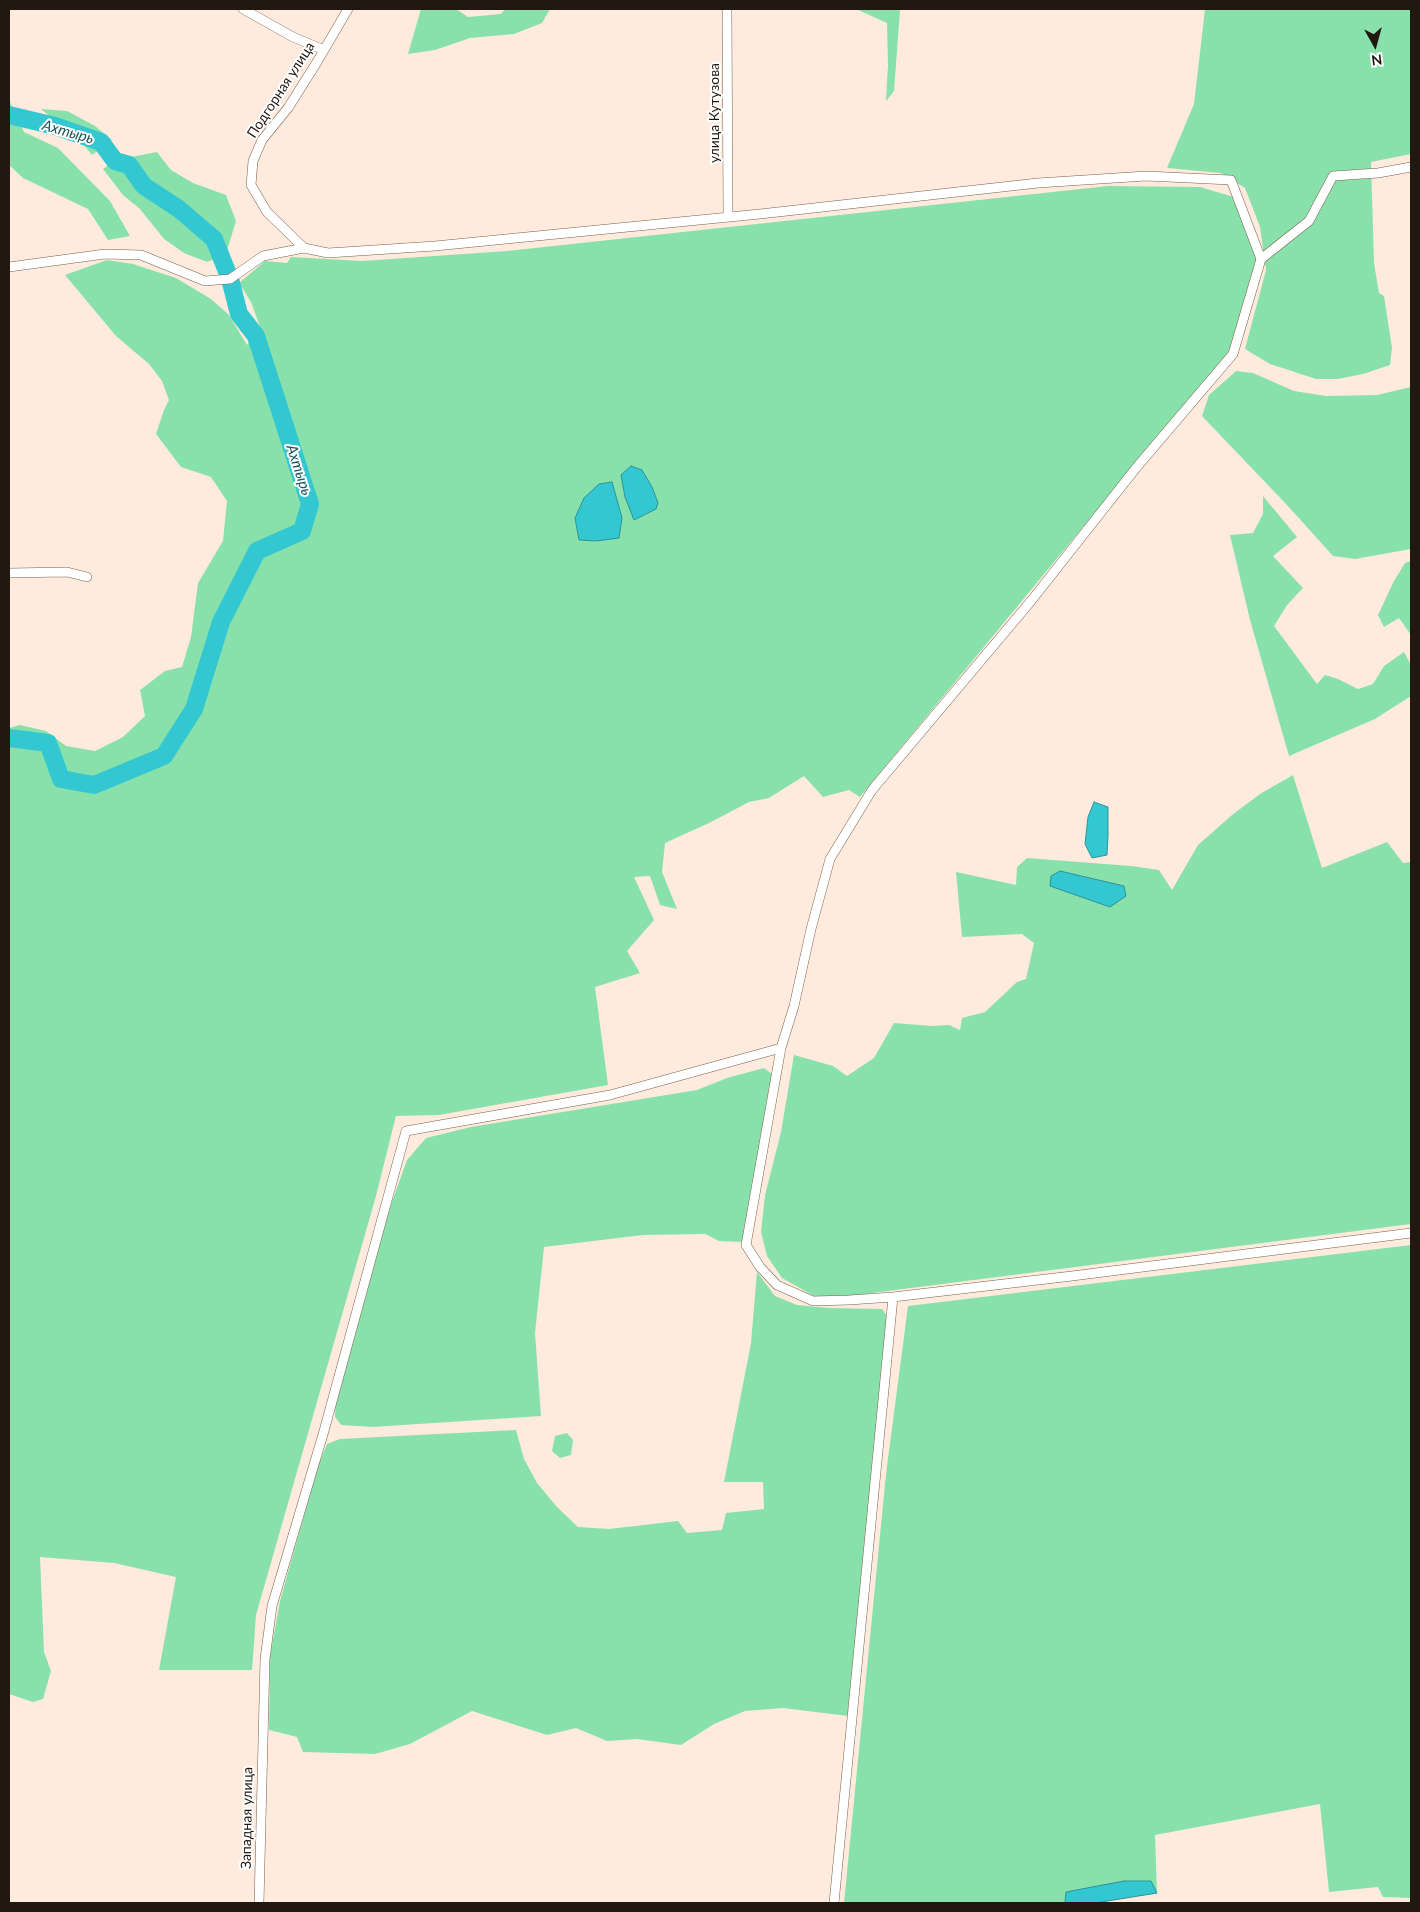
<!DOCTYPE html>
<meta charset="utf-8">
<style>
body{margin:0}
#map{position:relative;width:1420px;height:1912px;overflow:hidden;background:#feebdd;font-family:Lato,sans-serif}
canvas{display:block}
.frame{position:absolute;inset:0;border:10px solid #22180f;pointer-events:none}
.north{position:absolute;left:1350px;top:20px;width:50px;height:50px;-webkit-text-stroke:4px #fff;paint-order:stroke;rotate:173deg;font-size:14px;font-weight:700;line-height:20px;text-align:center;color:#22180f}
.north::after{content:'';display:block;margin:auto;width:18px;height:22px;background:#22180f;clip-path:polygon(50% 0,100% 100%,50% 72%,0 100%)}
</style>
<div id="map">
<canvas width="1420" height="1912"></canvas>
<div class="frame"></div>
<div class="north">N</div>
</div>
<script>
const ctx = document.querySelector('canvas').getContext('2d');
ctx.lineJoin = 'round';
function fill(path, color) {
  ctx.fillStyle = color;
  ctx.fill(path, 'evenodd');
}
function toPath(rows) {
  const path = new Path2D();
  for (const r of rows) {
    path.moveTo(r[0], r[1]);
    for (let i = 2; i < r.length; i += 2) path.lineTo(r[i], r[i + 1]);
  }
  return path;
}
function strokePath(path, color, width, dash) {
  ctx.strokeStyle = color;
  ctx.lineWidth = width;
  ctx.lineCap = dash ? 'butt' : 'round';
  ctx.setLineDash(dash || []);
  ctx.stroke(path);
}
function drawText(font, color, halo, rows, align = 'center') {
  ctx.font = font + ' Lato,sans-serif';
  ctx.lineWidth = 4;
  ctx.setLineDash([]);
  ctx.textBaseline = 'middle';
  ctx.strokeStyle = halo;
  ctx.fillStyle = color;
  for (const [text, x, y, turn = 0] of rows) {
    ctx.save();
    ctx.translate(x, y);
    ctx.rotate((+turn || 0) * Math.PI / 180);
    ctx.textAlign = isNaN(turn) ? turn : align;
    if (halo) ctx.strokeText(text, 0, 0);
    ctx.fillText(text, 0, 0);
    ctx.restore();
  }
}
const green = toPath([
 [421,9,456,9,468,17,501,14,505,9,550,9,542,23,514,34,470,38,435,50,408,54],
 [856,9,899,9,900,11,894,91,886,101,888,65,887,23],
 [1205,9,1411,9,1411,154,1371,162,1374,263,1379,293,1384,296,1392,348,1390,365,1363,374,1338,379,1316,379,1270,364,1245,349,1266,270,1260,227,1245,188,1221,173,1167,168,1194,104],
 [9,100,24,132,58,148,110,201,130,236,108,240,88,209,23,178,9,165],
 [41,109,67,111,95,126,112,140,92,155,84,145],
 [157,152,171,170,193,183,226,195,236,221,226,254,207,262,184,253,164,239,140,209,123,195,103,169,124,154,131,157],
 [1108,186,1200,187,1234,197,1257,259,1230,351,1149,447,860,797,849,790,823,797,804,776,769,798,749,802,709,823,665,843,662,872,677,909,660,905,650,876,634,877,654,920,627,951,640,973,595,987,608,1085,439,1115,396,1116,376,1196,256,1615,252,1670,159,1670,176,1577,114,1563,40,1557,44,1652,51,1671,43,1699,33,1702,9,1694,9,728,20,725,46,731,66,746,95,751,123,737,145,716,140,690,165,671,182,667,191,637,198,583,223,541,227,501,211,477,181,467,156,434,164,410,169,400,162,381,149,364,116,336,65,275,107,260,133,264,176,278,211,299,229,315,247,345,260,327,251,302,239,283,265,261,287,263,291,257,362,261,507,251],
 [1236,371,1253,373,1294,391,1326,396,1377,395,1411,387,1411,549,1355,559,1333,556,1287,505,1202,416,1209,395],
 [1263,496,1297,537,1273,556,1303,588,1287,605,1274,626,1317,684,1325,675,1338,679,1358,689,1373,684,1384,666,1404,652,1410,663,1411,663,1411,696,1375,719,1289,756,1250,620,1230,535,1253,533,1263,514],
 [1411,561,1411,635,1399,618,1384,627,1378,615,1394,581,1405,563],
 [1293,775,1322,868,1387,842,1403,863,1411,862,1411,1224,849,1296,814,1296,782,1278,767,1256,761,1232,765,1195,781,1132,794,1055,833,1066,847,1076,874,1058,894,1023,932,1026,949,1025,960,1030,962,1018,985,1012,1017,982,1026,979,1034,943,1022,934,962,937,956,872,1016,885,1017,867,1027,858,1131,866,1159,870,1172,890,1198,845,1232,815,1260,794],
 [764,1068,772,1074,743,1242,719,1241,705,1234,643,1235,544,1247,535,1333,541,1416,373,1427,341,1425,335,1417,336,1393,384,1224,407,1160,426,1138,471,1127,697,1090,727,1078],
 [1411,1245,1411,1898,1383,1897,1378,1887,1329,1892,1320,1804,1155,1835,1157,1893,1095,1903,844,1903,886,1474,908,1306],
 [757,1272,775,1296,797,1305,829,1308,882,1309,887,1316,848,1716,783,1708,745,1711,714,1724,681,1745,637,1739,607,1741,576,1728,547,1735,472,1711,410,1744,375,1754,303,1752,297,1737,269,1730,270,1656,280,1601,318,1466,327,1444,340,1439,516,1430,524,1459,537,1483,557,1507,578,1527,609,1529,678,1521,687,1533,722,1530,726,1513,764,1509,763,1482,724,1482,751,1343],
 [567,1433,573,1440,571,1455,560,1458,552,1451,555,1436]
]);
const water = toPath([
 [631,466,642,470,652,487,658,503,656,509,634,520,625,497,621,475,631,466],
 [612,482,622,518,619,538,596,541,579,540,575,518,584,498,599,484,612,482],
 [1094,802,1108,807,1108,835,1107,855,1092,858,1085,844,1088,817,1094,802],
 [1060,871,1124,886,1126,896,1110,907,1050,886,1051,876,1060,871],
 [1124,1881,1151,1881,1157,1893,1095,1903,1065,1903,1066,1892,1124,1881]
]);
const river = toPath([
 [9,115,55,126,101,142,115,161,129,165,144,186,179,209,214,239,230,279,239,314,256,336,310,504,302,531,257,551,221,622,194,709,164,756,94,785,61,779,48,743,9,738]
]);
const minor = toPath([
 [243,9,293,37,324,50],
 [348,9,317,62,288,108,262,140,253,161,251,185,267,212,304,248,328,253,435,246,760,214,1038,183,1146,176,1231,180,1261,259,1233,354,1136,468,1031,601,872,790,830,859,811,929,794,1006,781,1048,746,1245,760,1267,777,1285,813,1301,849,1300,893,1297],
 [727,9,728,216],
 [1261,259,1309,221,1333,176,1378,173,1411,167],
 [9,267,105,254,141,255,205,281,230,279,263,256,304,248],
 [9,573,67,572,87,577],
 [259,1903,265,1659,272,1606,324,1431,406,1131,610,1095,781,1048],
 [834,1903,893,1297,1072,1276,1411,1233]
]);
const streetNames = [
 ["Подгорная улица",281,90,-57],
 ["улица Кутузова",714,113,-90],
 ["Западная улица",247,1818,-89]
];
const waterNames = [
 ["Ахтырь",68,132,16],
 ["Ахтырь",299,470,72]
];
fill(green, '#88e1aa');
fill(water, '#33c8d1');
strokePath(water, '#2e9397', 1);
strokePath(river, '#33c8d1', 18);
strokePath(minor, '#7a5f4a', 10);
strokePath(minor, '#fff', 9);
drawText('14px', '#22180f', '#fff', streetNames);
drawText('italic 15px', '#1a5659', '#fff', waterNames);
</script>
